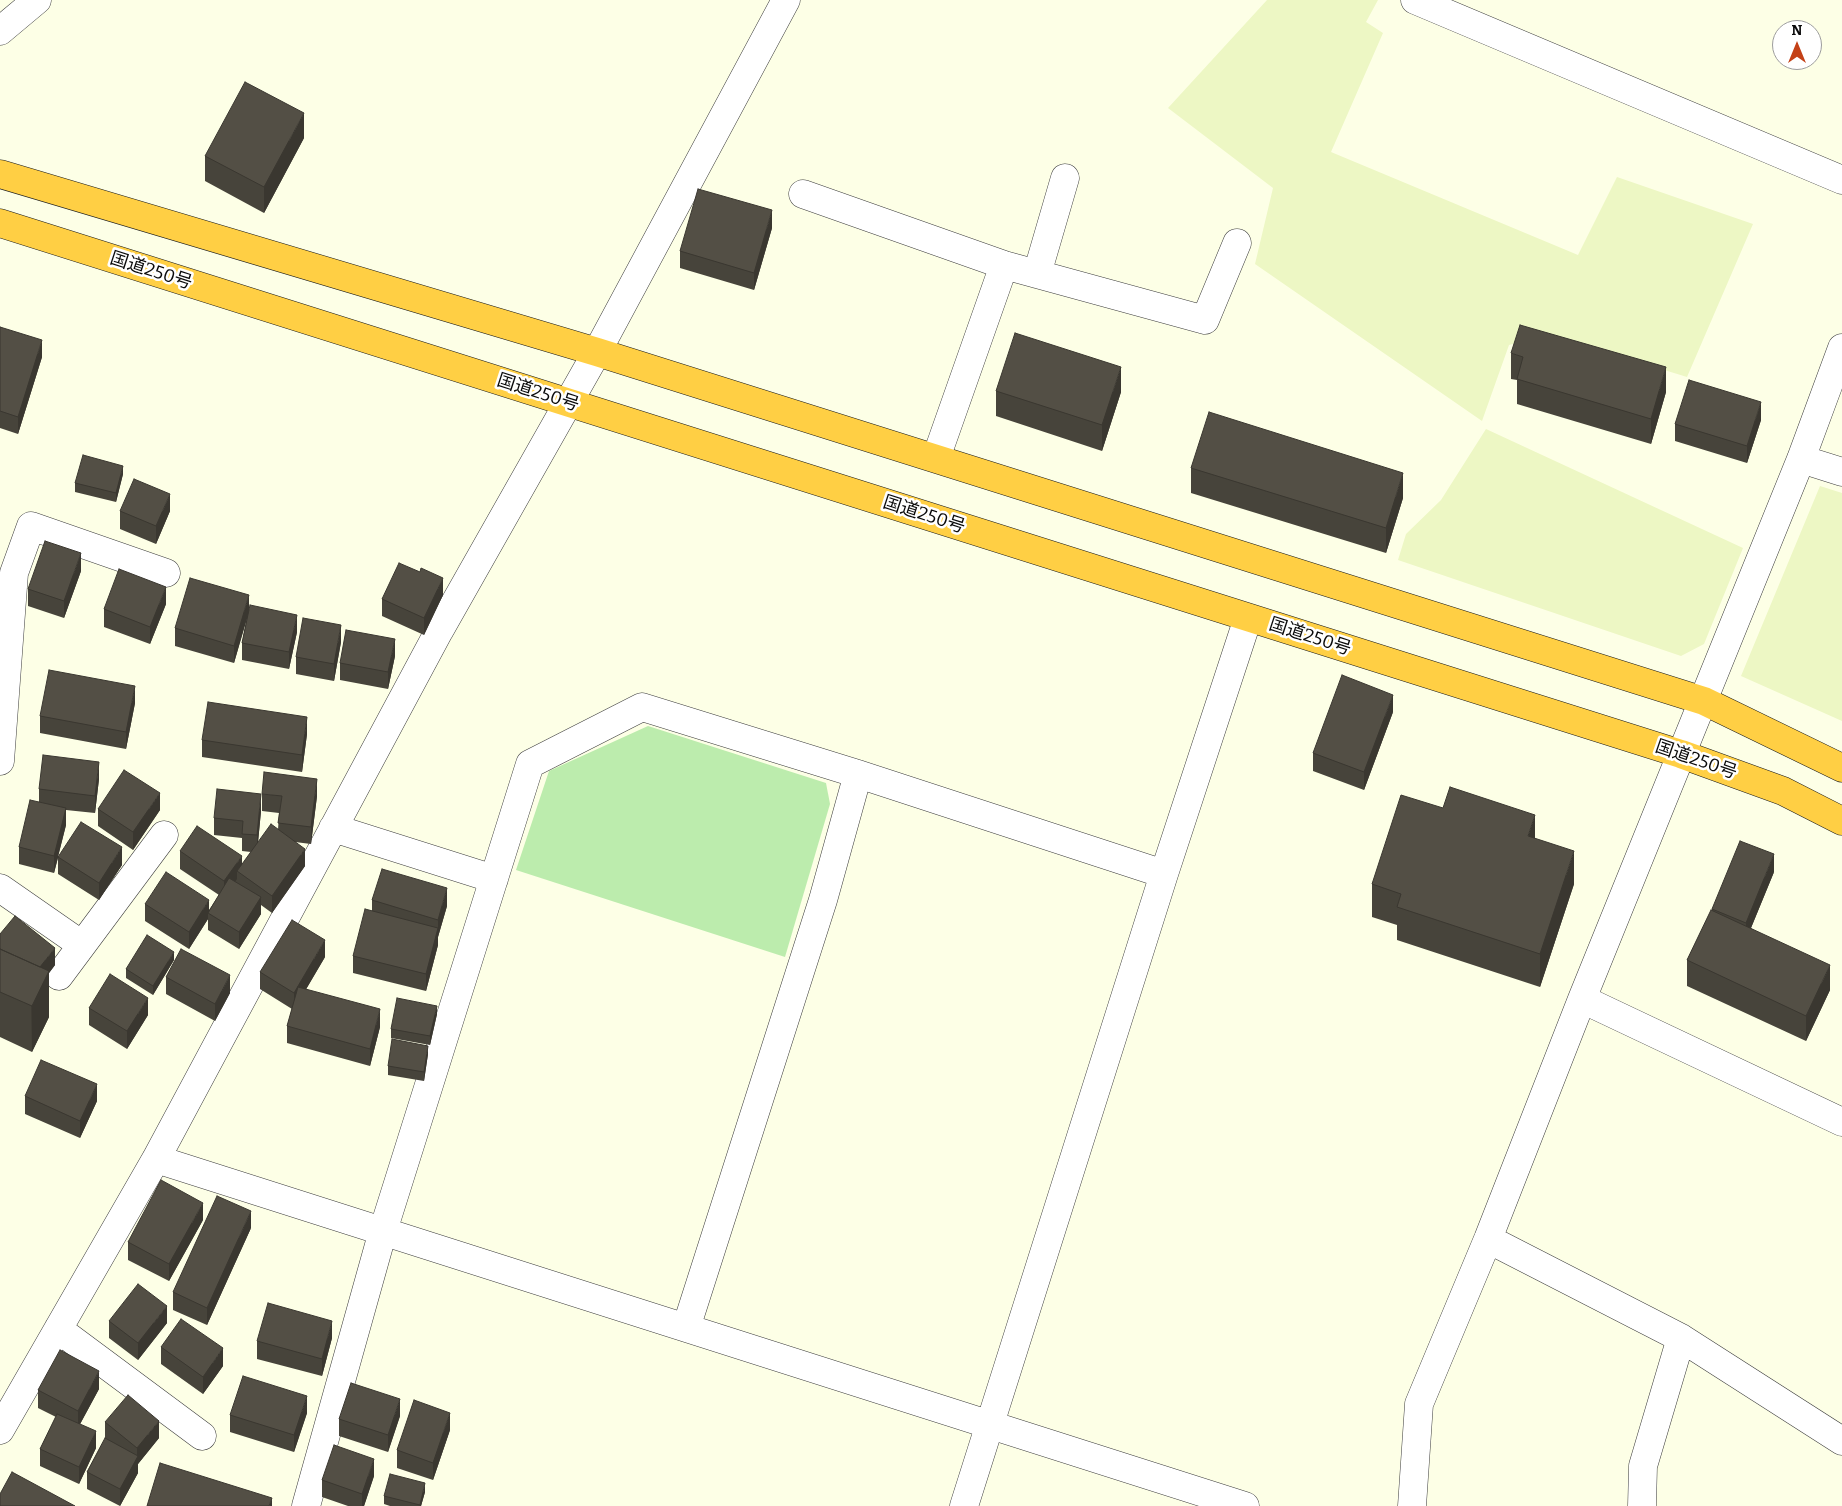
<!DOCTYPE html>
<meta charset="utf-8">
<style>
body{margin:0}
#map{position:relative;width:1842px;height:1506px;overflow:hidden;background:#fdffe6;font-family:Bitter,serif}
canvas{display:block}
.north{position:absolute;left:1772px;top:20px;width:50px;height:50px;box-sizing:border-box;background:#fff;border:1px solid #9d9d9d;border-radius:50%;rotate:0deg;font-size:14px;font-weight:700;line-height:20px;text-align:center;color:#0a0a0a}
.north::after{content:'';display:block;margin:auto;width:18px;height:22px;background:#c44117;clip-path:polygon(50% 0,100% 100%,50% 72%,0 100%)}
</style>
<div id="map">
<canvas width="1842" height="1506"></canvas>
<div class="north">N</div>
</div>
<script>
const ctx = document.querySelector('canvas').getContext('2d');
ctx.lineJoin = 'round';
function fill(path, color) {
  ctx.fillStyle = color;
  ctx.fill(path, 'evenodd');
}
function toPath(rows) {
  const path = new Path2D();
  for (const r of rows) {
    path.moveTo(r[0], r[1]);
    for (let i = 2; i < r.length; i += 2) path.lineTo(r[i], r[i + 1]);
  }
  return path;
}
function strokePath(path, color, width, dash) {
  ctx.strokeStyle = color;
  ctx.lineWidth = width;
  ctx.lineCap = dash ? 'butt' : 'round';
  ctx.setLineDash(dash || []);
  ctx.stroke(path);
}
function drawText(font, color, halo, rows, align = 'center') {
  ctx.font = font + ' Bitter,"Noto Sans JP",serif';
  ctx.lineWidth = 5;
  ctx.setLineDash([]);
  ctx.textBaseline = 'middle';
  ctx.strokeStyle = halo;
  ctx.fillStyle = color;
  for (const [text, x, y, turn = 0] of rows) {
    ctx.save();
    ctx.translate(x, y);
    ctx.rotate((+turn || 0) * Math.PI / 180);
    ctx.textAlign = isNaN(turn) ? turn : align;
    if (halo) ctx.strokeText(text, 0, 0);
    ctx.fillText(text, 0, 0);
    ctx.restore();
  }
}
const farmland = toPath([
 [1267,0,1378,0,1366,22,1383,33,1331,152,1578,255,1617,177,1753,224,1687,377,1547,334,1509,345,1482,421,1255,264,1273,188,1168,108],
 [1486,429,1743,548,1704,644,1681,656,1398,560,1406,534,1441,500],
 [1820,486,1842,493,1842,721,1741,676]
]);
const green = toPath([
 [648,726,826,783,830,804,785,957,516,870,549,771]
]);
const street = toPath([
 [1415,0,1842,180],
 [0,31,37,0],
 [803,194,1004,265,1205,320,1237,243],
 [1037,274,1065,178],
 [936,458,1004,265],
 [1801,459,1842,472],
 [0,761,14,573,31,526,166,573],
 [333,828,494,879],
 [0,888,82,945],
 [59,976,164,835],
 [1582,999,1842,1122],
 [156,1159,1245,1506],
 [1488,1239,1681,1338,1842,1441],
 [686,1328,823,900,858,774],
 [58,1329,202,1436],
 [0,1430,156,1159,439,631,597,352,786,0],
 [306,1506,383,1231,530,764,642,707,858,774,1164,874],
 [964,1506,1164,874,1248,618],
 [1412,1506,1419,1404,1488,1239,1582,999,1801,459,1842,348],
 [1642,1506,1643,1466,1681,1338]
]);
const highway = toPath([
 [0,174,597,352,1704,701,1842,768],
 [0,223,1681,754,1783,791,1842,821]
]);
const wall = toPath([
 [304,138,264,213,205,181,205,156],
 [772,228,754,290,680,268,680,251],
 [0,327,42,357,18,434,0,428],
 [1511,353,1666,392,1651,444,1517,404,1517,380,1511,379],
 [996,391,1121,392,1102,451,996,416],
 [1761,420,1747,463,1675,441,1675,424],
 [1191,468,1403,498,1386,553,1191,493],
 [123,474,116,502,75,492,75,483],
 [120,511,170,511,156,544,120,529],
 [81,571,64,618,28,606,28,589],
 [420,572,443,595,424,635,382,616,382,599],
 [166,604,150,644,104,627,104,609],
 [249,610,297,632,289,669,242,660,242,643,247,617,234,663,175,646,175,628],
 [341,642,334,681,296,674,296,657],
 [395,656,388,689,340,680,340,663],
 [135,703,126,749,40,733,40,716],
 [1393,712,1364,790,1313,771,1313,753],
 [307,734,302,772,202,757,202,740],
 [99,779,95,813,66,810,66,825,58,856,122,865,99,900,58,874,58,858,54,873,19,864,19,847,39,802,39,789],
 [262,794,317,796,311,844,295,842,305,866,272,913,261,905,261,914,239,949,208,930,208,919,189,949,145,921,145,904,209,910,219,895,180,869,180,851,242,865,251,852,242,851,242,838,214,835,214,818,261,811,258,843,278,830,279,813,262,811],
 [98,809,160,810,133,850,98,826],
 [1535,838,1574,884,1540,987,1397,940,1397,925,1372,917,1372,884],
 [1774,872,1751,928,1830,990,1806,1041,1687,986,1687,960,1712,909],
 [372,900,447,906,438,937,438,945,426,991,353,973,353,956,372,911],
 [0,934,55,965,49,973,49,1017,32,1052,0,1037],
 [325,957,306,989,380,1027,370,1066,287,1043,287,1026,292,1009,260,989,260,972],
 [174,960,153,995,126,978,126,969],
 [166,977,230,993,215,1021,166,994],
 [89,1008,148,1015,127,1049,89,1025],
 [437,1014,430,1045,391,1038,391,1029],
 [428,1054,424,1081,388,1075,388,1066],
 [25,1096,97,1101,80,1138,25,1114],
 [203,1220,169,1281,128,1260,128,1242],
 [251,1228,207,1325,173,1310,173,1292],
 [109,1321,167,1323,138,1360,109,1338],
 [332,1338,322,1376,257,1359,257,1341],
 [161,1347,223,1366,203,1394,161,1364],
 [99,1389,80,1424,96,1448,79,1484,40,1466,40,1449,56,1417,38,1408,38,1390],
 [307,1413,294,1452,230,1432,230,1415],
 [400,1416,388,1452,339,1436,339,1419],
 [105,1422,159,1438,138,1464,138,1473,120,1506,87,1489,87,1472,105,1439],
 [450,1430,433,1480,397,1468,397,1450],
 [374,1476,364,1506,348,1506,322,1497,322,1480],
 [425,1492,421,1506,390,1506,384,1504,384,1496]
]);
const shadedWall = toPath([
 [304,113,304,138,264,213,264,187],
 [772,210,772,228,754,290,754,273],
 [42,340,42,357,18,434,18,417],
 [1121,367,1121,392,1102,451,1102,425],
 [1666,367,1666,392,1651,444,1651,419],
 [1761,402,1761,420,1747,463,1747,446],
 [123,466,123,474,116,502,116,493],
 [1403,473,1403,498,1386,553,1386,528],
 [170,494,170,511,156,544,156,526],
 [81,553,81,571,64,618,64,601],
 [443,578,443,595,424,635,424,618],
 [166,587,166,604,150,644,150,627],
 [249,595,249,612,234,663,234,646],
 [297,615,297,632,289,669,289,652],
 [341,625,341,642,334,681,334,664],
 [395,639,395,656,388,689,388,672],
 [135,686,135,703,126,749,126,732],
 [1393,695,1393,712,1364,790,1364,772],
 [307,717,307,734,302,772,302,755],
 [99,762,99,779,95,813,95,796],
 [317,779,317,796,311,844,311,827],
 [160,793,160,810,133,850,133,832],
 [261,794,261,811,257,852,257,835],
 [66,808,66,825,54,873,54,856],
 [1535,815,1535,847,1528,836],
 [122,847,122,865,99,900,99,883],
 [305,849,305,866,272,913,272,896],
 [1574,851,1574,884,1540,987,1540,954],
 [1774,854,1774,872,1746,940,1746,923],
 [242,856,242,873,237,871,237,879,224,898,224,881],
 [447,888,447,906,438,937,438,945,426,991,426,974,438,928,438,920],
 [261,897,261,914,239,949,239,932],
 [209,900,209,913,208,913,208,919,189,949,189,932],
 [325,940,325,957,294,1010,294,993],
 [55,948,55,965,49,973,49,1017,32,1052,31,978],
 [174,952,174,960,153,995,153,986],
 [1830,965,1830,990,1806,1041,1806,1016],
 [230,975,230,993,215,1021,215,1004],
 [148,998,148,1015,127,1049,127,1031],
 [437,1006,437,1014,430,1045,430,1036],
 [380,1009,380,1027,370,1066,370,1049],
 [428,1046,428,1054,424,1081,424,1072],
 [97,1084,97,1101,80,1138,80,1121],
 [203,1203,203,1220,169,1281,169,1264],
 [251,1211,251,1228,207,1325,207,1308],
 [167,1306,167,1323,138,1360,138,1343],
 [332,1321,332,1338,322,1376,322,1359],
 [223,1348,223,1366,203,1394,203,1377],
 [99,1371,99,1389,78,1428,78,1411],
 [307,1396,307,1413,294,1452,294,1435],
 [400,1399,400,1416,388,1452,388,1435],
 [450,1413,450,1430,433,1480,433,1463],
 [159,1421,159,1438,138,1464,138,1473,120,1506,120,1489,137,1457,137,1448],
 [96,1431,96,1448,79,1484,79,1467],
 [374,1459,374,1476,364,1506,362,1506,362,1494],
 [425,1483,425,1492,421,1506,420,1506],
 [272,1498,272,1506,269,1506]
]);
const building = toPath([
 [245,82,304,113,264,187,205,156,245,82],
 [698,189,772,210,754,273,680,251,698,189],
 [1520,325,1666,367,1651,419,1517,379,1523,357,1511,353,1520,325],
 [0,327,42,340,18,417,0,411,0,327],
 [1015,333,1121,367,1102,425,996,391,1015,333],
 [1689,380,1761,402,1747,446,1675,424,1689,380],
 [1209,412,1403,473,1386,528,1191,468,1209,412],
 [83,455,123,466,116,493,75,483,83,455],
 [134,479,170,494,156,526,120,511,134,479],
 [45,541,81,553,64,601,28,589,45,541],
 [399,563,420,572,421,568,443,578,424,618,382,599,399,563],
 [119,569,166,587,150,627,104,609,119,569],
 [190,578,249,595,234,646,175,628,190,578],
 [250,605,297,615,289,652,242,643,250,605],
 [303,618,341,625,334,664,296,657,303,618],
 [346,630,395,639,388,672,340,663,346,630],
 [49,670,135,686,126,732,40,716,49,670],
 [1342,675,1393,695,1364,772,1313,753,1342,675],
 [208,702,307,717,302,755,202,740,208,702],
 [43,755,99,762,95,796,39,789,43,755],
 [124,770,160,793,133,832,98,809,124,770],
 [264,772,317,779,311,827,278,823,282,796,262,794,264,772],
 [1450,787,1535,815,1528,836,1574,851,1540,954,1397,907,1401,894,1372,884,1401,795,1443,808,1450,787],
 [217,789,261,794,257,835,242,834,243,821,214,818,217,789],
 [30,800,66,808,54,856,19,847,30,800],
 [81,822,122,847,99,883,58,857,81,822],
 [271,824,305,849,272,896,237,871,271,824],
 [197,826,242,856,224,881,180,851,197,826],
 [1740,841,1774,854,1746,923,1712,909,1740,841],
 [382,869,447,888,438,920,372,900,382,869],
 [166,872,209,900,189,932,145,904,166,872],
 [229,878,261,897,239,932,208,913,229,878],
 [365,909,438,928,426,974,353,956,365,909],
 [1711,910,1830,965,1806,1016,1687,960,1711,910],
 [15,916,55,948,40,967,0,949,0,934,15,916],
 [292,920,325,940,294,993,260,972,292,920],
 [147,935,174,952,153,986,126,969,147,935],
 [0,949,49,971,32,1006,0,992,0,949],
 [181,949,230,975,215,1004,166,977,181,949],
 [110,974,148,998,127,1031,89,1008,110,974],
 [298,987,380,1009,370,1049,287,1026,298,987],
 [397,998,437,1006,430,1036,391,1029,397,998],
 [392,1039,428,1046,424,1072,388,1066,392,1039],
 [41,1060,97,1084,80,1121,25,1096,41,1060],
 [161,1180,203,1203,169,1264,128,1242,161,1180],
 [217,1196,251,1211,207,1308,173,1292,217,1196],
 [138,1284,167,1306,138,1343,109,1321,138,1284],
 [268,1303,332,1321,322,1359,257,1341,268,1303],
 [181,1319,223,1348,203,1377,161,1347,181,1319],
 [60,1350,99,1371,78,1411,38,1390,60,1350],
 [243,1376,307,1396,294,1435,230,1415,243,1376],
 [351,1383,400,1399,388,1435,339,1419,351,1383],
 [128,1395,159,1421,137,1448,105,1422,128,1395],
 [414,1400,450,1413,433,1463,397,1450,414,1400],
 [57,1414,96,1431,79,1467,40,1449,57,1414],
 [105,1438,138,1456,120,1489,87,1472,105,1438],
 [334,1445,374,1459,362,1494,322,1480,334,1445],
 [160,1463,272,1498,269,1506,147,1506,160,1463],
 [12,1472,75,1506,0,1506,0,1494,12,1472],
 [390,1474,425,1483,420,1505,384,1496,390,1474]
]);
const streetNames = [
 ["国道250号",151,271,18],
 ["国道250号",538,393,18],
 ["国道250号",924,515,18],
 ["国道250号",1310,637,18],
 ["国道250号",1696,760,19]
];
fill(farmland, '#edf7c4');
fill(green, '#bcecad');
strokePath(street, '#3d3d3d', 29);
strokePath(highway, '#1b1b1b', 29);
strokePath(street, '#fff', 28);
strokePath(highway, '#ffcf44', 28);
fill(wall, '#47443b');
fill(shadedWall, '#3a3730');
fill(building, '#534f45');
strokePath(building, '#3a3730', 1);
drawText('18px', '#0a0a0a', '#fff', streetNames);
</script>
